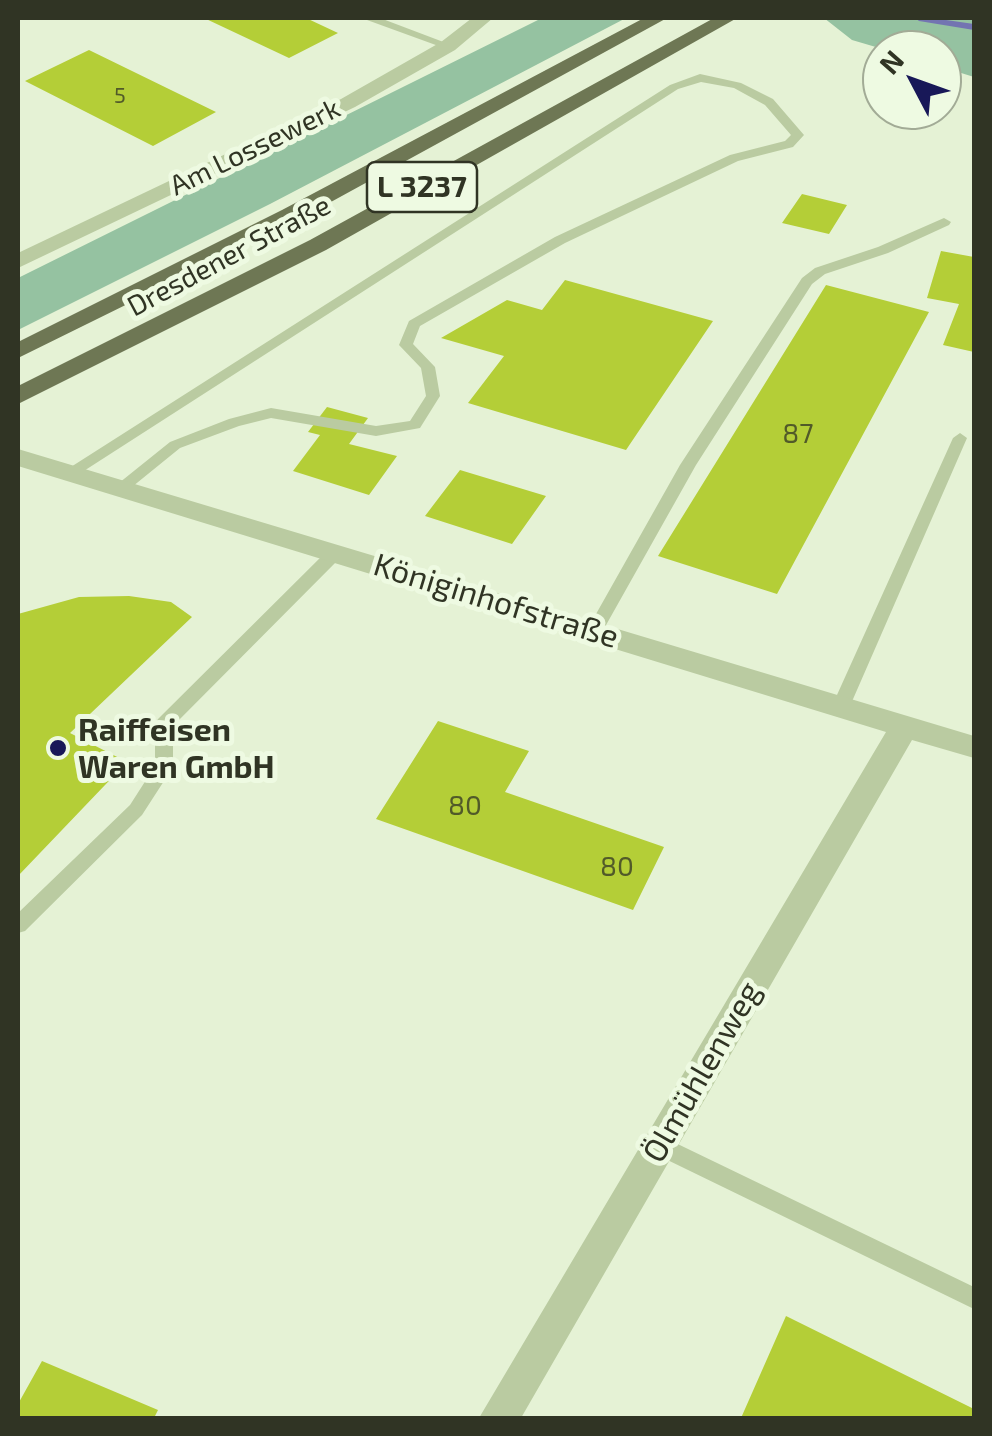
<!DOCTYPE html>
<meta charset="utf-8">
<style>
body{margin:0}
#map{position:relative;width:992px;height:1436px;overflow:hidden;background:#e5f2d5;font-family:"Exo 2",sans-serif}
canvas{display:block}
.frame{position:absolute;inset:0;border:20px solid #303424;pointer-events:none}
.north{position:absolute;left:862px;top:30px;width:100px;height:100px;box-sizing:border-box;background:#eefae2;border:2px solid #a2ab96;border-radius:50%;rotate:311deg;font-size:28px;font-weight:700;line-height:40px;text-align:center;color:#303424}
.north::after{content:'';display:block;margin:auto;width:35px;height:45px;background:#181858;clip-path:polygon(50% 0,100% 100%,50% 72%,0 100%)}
</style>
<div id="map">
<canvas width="992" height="1436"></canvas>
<div class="frame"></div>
<div class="north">N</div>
</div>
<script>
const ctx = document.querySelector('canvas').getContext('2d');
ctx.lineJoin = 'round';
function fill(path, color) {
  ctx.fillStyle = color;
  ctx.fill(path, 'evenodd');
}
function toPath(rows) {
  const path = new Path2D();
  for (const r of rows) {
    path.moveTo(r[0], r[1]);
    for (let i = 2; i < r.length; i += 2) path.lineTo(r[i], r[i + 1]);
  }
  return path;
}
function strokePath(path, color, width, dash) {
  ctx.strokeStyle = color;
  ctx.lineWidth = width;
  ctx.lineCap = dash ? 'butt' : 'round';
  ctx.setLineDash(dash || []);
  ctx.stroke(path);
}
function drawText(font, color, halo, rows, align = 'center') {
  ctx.font = font + ' "Exo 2",sans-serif';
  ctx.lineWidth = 10;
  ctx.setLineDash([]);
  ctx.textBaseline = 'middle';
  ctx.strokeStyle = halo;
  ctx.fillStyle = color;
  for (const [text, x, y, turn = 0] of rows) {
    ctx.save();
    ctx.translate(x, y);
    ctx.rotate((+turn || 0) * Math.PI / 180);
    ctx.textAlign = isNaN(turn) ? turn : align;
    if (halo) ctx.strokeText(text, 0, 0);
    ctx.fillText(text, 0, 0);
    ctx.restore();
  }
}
const green = toPath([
 [542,18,626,18,270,204,18,330,18,278],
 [824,18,974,18,974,77,942,67,942,50,886,50,852,40]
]);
const stream = toPath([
 [915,18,932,18,974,24,974,30,919,21,915,18]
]);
const building = toPath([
 [204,18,306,18,338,33,289,58],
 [89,50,216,112,153,146,25,81],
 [802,194,847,205,829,234,782,223],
 [941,251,974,257,974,352,943,345,959,304,927,298],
 [565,280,713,321,626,450,468,403,504,356,441,338,507,300,542,310],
 [826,285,929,312,777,594,658,556],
 [327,407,368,418,349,444,397,456,369,495,293,471,320,435,308,432],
 [460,470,546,496,512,544,425,516],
 [129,596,171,602,192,617,70,733,127,762,18,876,18,614,79,597],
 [438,721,529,751,505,792,664,847,633,910,376,819],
 [786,1316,974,1409,974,1418,741,1418],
 [42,1361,158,1410,154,1418,18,1418,18,1404]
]);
const lane = toPath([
 [366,18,380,18,454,46,444,48,367,20,366,18],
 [700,74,741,83,773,99,804,135,793,147,738,161,565,243,420,326,413,344,435,367,440,396,420,428,376,436,271,418,239,426,180,448,127,491,117,491,114,487,170,442,229,419,271,408,376,426,410,421,426,396,421,368,399,345,409,321,555,237,730,155,785,141,791,135,765,105,734,88,701,82,678,89,76,476,71,477,63,472,670,85,700,74],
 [944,218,951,222,949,225,888,253,825,274,812,284,696,465,601,634,589,634,587,630,680,465,802,278,815,268,878,247,944,218],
 [960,433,967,438,850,706,841,712,835,711,832,706,953,438,960,433],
 [336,547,344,552,342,556,173,726,173,767,142,815,25,931,18,933,18,913,130,805,155,766,155,724,158,719,330,548,336,547],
 [659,1135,974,1287,974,1309,651,1152,648,1145,651,1138,659,1135]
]);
const street = toPath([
 [472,18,493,18,455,50,355,107,18,268,18,253,341,99,441,42,472,18],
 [18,449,974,736,974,758,912,740,521,1418,479,1418,886,732,18,466,18,449]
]);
const primary = toPath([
 [644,18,667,18,298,220,18,358,18,342,282,210,644,18],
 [714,18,737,18,326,250,18,404,18,386,310,240,714,18]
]);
const markers = [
 [58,748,10,"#181858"]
];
const farNumbernames = [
 ["5",120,96]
];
const farStreetnames = [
 ["Am Lossewerk",255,147,-26],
 ["Dresdener Straße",229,256,-28]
];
const numberNames = [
 ["87",798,434],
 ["80",465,806],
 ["80",617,867]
];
const shields = [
 [422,187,110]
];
const shieldNames = [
 ["L 3237",422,187]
];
const streetNames = [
 ["Königinhofstraße",496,601,17],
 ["Ölmühlenweg",702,1072,-60]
];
const poiNames = [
 ["Raiffeisen",78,730],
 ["Waren GmbH",78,767]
];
fill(green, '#95c2a1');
fill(stream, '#7374b1');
fill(building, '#b4ce37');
fill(lane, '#bacba1');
fill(street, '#bacba1');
fill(primary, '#6e7754');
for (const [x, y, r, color] of markers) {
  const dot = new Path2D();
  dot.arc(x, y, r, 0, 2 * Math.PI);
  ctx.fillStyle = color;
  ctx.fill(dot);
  strokePath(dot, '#eefae2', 4);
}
drawText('22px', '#515a29', null, farNumbernames);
drawText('28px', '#303424', '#eefae2', farStreetnames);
drawText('28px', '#515a29', null, numberNames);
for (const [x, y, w] of shields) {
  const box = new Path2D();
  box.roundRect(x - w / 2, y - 25, w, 50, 8);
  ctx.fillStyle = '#eefae2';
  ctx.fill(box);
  strokePath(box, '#303424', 2.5);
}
drawText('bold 30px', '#303424', null, shieldNames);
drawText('32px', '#303424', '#eefae2', streetNames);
drawText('bold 32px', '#303424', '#eefae2', poiNames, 'left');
</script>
